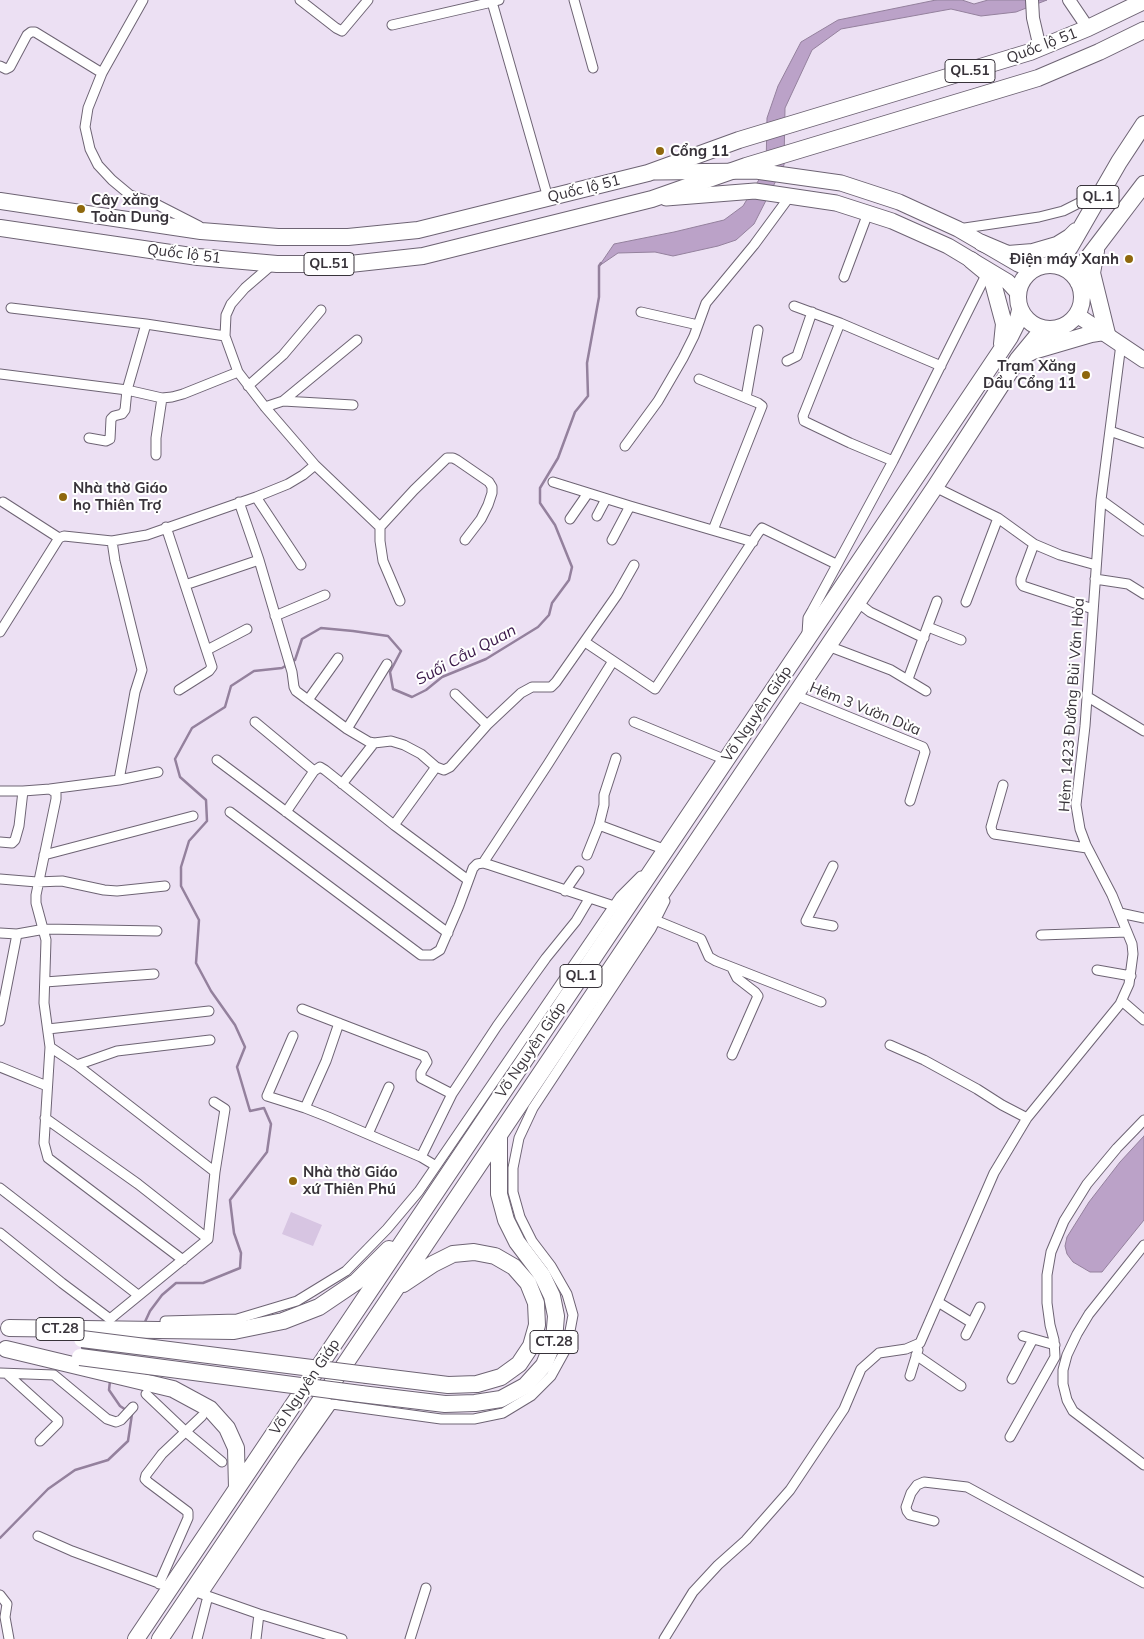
<!DOCTYPE html>
<meta charset="utf-8">
<style>
body{margin:0}
canvas{display:block;background:#ece0f3}
</style>
<canvas width="1144" height="1639"></canvas>
<script>
const ctx = document.querySelector('canvas').getContext('2d');
ctx.lineJoin = 'round';
function fill(path, color) {
  ctx.fillStyle = color;
  ctx.fill(path, 'evenodd');
}
function toPath(rows) {
  const path = new Path2D();
  for (const r of rows) {
    if (r.length === 3) {
      path.moveTo(r[0] + r[2], r[1]);
      path.arc(r[0], r[1], r[2], 0, 2 * Math.PI);
      continue;
    }
    path.moveTo(r[0], r[1]);
    for (let i = 2; i < r.length; i += 2) path.lineTo(r[i], r[i + 1]);
  }
  return path;
}
function strokePath(path, color, width, dash) {
  ctx.strokeStyle = color;
  ctx.lineWidth = width;
  ctx.lineCap = dash ? 'butt' : 'round';
  ctx.setLineDash(dash || []);
  ctx.stroke(path);
}
function drawText(font, color, halo, rows, align = 'center') {
  ctx.font = font + ' Mulish,sans-serif';
  ctx.lineWidth = 4;
  ctx.setLineDash([]);
  ctx.textBaseline = 'middle';
  ctx.strokeStyle = halo;
  ctx.fillStyle = color;
  for (const [text, x, y, turn = 0] of rows) {
    ctx.save();
    ctx.translate(x, y);
    ctx.rotate((+turn || 0) * Math.PI / 180);
    ctx.textAlign = isNaN(turn) ? turn : align;
    if (halo) ctx.strokeText(text, 0, 0);
    ctx.fillText(text, 0, 0);
    ctx.restore();
  }
}
const green = toPath([
 [291,1212,322,1225,313,1246,282,1234]
]);
const water = toPath([
 [936,0,962,0,974,4,988,0,1047,0,1016,12,981,16,951,9,841,29,812,50,785,108,784,165,754,224,736,240,718,246,673,256,655,252,618,253,599,266,614,244,674,232,724,220,743,206,766,168,767,118,778,86,801,42,838,20,936,0],
 [1144,1136,1144,1220,1102,1272,1090,1272,1073,1262,1067,1254,1065,1246,1067,1237,1089,1202,1120,1162,1144,1136]
]);
const stream = toPath([
 [144,1324,150,1311,162,1295,176,1283,203,1283,240,1268,241,1253,234,1233,230,1200,267,1152,271,1124,264,1108,250,1111,237,1067,245,1047,235,1025,211,991,196,963,199,920,181,886,181,867,189,841,207,821,206,800,180,777,175,759,192,728,225,707,231,686,254,671,282,668,295,660,302,639,321,628,353,631,388,636,401,651,390,672,393,689,412,697,426,690,442,677,486,659,538,627,549,615,552,603,569,580,572,567,555,525,540,503,540,488,558,458,575,412,588,396,587,363,599,297,599,266,601,263],
 [0,1538,48,1489,75,1470,108,1460,128,1441,132,1414,120,1406,109,1390,110,1381]
]);
const street = toPath([
 [143,0,102,73,88,108,85,127,90,149,98,165,112,180,130,195,154,203,199,226],
 [300,0,336,28,342,31,368,0],
 [499,0,492,2,548,198],
 [574,0,593,68],
 [392,25,492,2],
 [0,66,6,69,10,67,27,35,31,32,35,32,102,73],
 [958,229,1039,217,1063,211,1099,193],
 [274,263,245,288,231,304,226,315,225,336,238,372,265,407,315,465,380,527,414,490,447,458,453,458,457,460,489,482,492,487,492,493,488,505,481,519,465,540],
 [844,277,868,213],
 [794,306,840,323],
 [11,308,146,324,225,336],
 [641,312,698,325],
 [787,361,797,356,812,312],
 [0,374,127,390,162,398,172,397,183,394,238,372],
 [699,379,758,403,762,406,713,530],
 [248,386,283,355,321,310],
 [746,398,758,330],
 [283,401,357,340],
 [265,407,283,401,353,405],
 [1110,431,1144,443],
 [89,438,106,441,110,439,111,419,114,416,122,414,125,410,127,390,146,324],
 [625,446,658,401,683,358,694,336,706,303,754,245,790,196],
 [156,455,156,438,162,398],
 [893,461,850,443,804,421,803,416,840,323,941,366],
 [553,482,630,506,753,542],
 [935,487,998,518,1034,544,1060,555,1096,565],
 [256,497,301,565],
 [1101,500,1144,531],
 [3,502,59,538],
 [239,502,259,560,292,672,294,687,296,691,347,729,369,742,374,743,391,741,404,745,421,754,436,767,444,770,450,767,487,725,521,693,532,687,551,687,556,682,617,595,634,565],
 [597,516,606,499],
 [570,519,588,493],
 [166,527,212,667,209,671,179,690],
 [380,527,380,541,383,561,400,601],
 [612,540,630,506],
 [1034,544,1021,579,1021,583,1023,586,1093,609],
 [1095,579,1128,584,1144,594],
 [185,585,259,560],
 [857,602,870,612,924,638],
 [966,602,998,518],
 [275,616,325,595],
 [928,627,961,640],
 [0,632,59,538,64,536,112,541,147,535,256,497,288,484,303,475,315,465],
 [807,634,808,618,812,611,893,461,987,273],
 [585,642,655,689,758,533,762,528,836,564],
 [828,646,891,670,926,691],
 [207,650,247,629],
 [908,679,937,601],
 [455,694,487,725],
 [795,695,923,747,925,752,910,801],
 [1088,697,1144,731],
 [308,700,338,658],
 [255,722,314,771],
 [634,722,726,760],
 [347,729,387,664],
 [217,760,448,933],
 [119,780,158,772],
 [342,784,374,743],
 [1003,785,991,827,992,831,994,834,1087,848],
 [50,789,119,780,135,692,142,670,115,561,112,541],
 [0,791,23,791,50,789,56,793,56,799,36,895,36,903,46,940,44,1003,50,1047,77,1065,215,1172],
 [230,812,421,955,432,955,440,950,459,906,473,868,477,864,483,863,490,865,614,906],
 [286,812,314,771,320,767,325,770,394,825,468,880],
 [394,825,436,767],
 [599,825,666,850],
 [0,842,12,843,15,840,19,826,23,791],
 [44,855,193,816],
 [587,855,599,825,604,805,604,795,616,758],
 [483,863,548,764,613,661],
 [0,879,37,882,62,881,104,890,117,891,165,886],
 [565,891,579,871],
 [1120,913,1144,918],
 [655,920,701,939,709,957,716,961,821,1002],
 [833,926,806,921,833,866],
 [0,933,17,934,45,929,157,931],
 [1041,935,1127,932],
 [1097,970,1131,976],
 [45,982,154,974],
 [1122,1001,1144,1020],
 [302,1009,424,1056,427,1062,421,1072,421,1078,452,1094],
 [0,1021,17,934],
 [48,1029,209,1011],
 [293,1036,267,1096,305,1108,328,1117,421,1157,436,1166],
 [890,1045,924,1060,977,1089,1002,1105,1027,1118],
 [50,1047,44,1143,48,1158,183,1260],
 [732,1055,758,996,755,992,737,978,732,968],
 [77,1065,117,1051,210,1040],
 [0,1067,47,1086],
 [305,1108,326,1061,339,1023],
 [45,1118,138,1184,208,1239],
 [368,1134,389,1087],
 [421,1157,452,1094,497,1026,546,958,576,921,589,899],
 [0,1188,138,1295],
 [0,1233,62,1283,110,1319,208,1239,215,1172,225,1109,214,1102],
 [1144,1245,1089,1314,1077,1334,1067,1355,1063,1370,1063,1384,1067,1400,1073,1411,1144,1465],
 [938,1302,972,1323],
 [165,1321,237,1319,297,1301,346,1271,387,1229,419,1191,620,897,641,876],
 [966,1335,980,1307],
 [1023,1336,1055,1345],
 [916,1355,961,1386],
 [0,1373,54,1375,107,1419,116,1422,121,1420,133,1407],
 [7,1374,58,1420,58,1423,40,1441],
 [910,1376,918,1350],
 [1012,1379,1033,1339],
 [146,1394,186,1432,222,1462],
 [1010,1437,1055,1357,1054,1340,1050,1325,1047,1303,1047,1275,1051,1252,1064,1221,1087,1184,1117,1148,1144,1120],
 [934,1521,910,1515,907,1511,906,1507,911,1493,917,1485,924,1482,967,1487,1144,1583],
 [38,1536,72,1551,164,1585],
 [159,1584,188,1518,188,1512,148,1482,145,1479,146,1475,162,1454,202,1416],
 [199,1593,259,1614,342,1639],
 [203,1594,294,1458,332,1404,441,1419,474,1419,503,1413,531,1396,551,1376,567,1347,573,1315,567,1294,551,1266,532,1241,520,1217,513,1192,513,1168,519,1138,533,1108,651,929,665,901],
 [0,1595,7,1604,5,1617,9,1639],
 [197,1639,208,1596],
 [256,1639,259,1614],
 [410,1639,426,1588],
 [664,1639,693,1592,718,1565,746,1540,790,1490,844,1409,861,1369,879,1353,906,1349,920,1343,994,1173,1027,1118,1120,1004,1129,984,1133,954,1132,944,1112,895,1086,845,1080,829,1076,805,1085,726,1101,500,1121,344]
]);
const secondary = toPath([
 [1032,0,1033,18,1040,48],
 [1069,0,1088,28]
]);
const primary = toPath([
 [655,172,756,171,841,183,899,202,958,229,1018,264,1027,268,1036,268],
 [666,198,755,191,836,203,892,221,948,246,1008,282,1018,293],
 [1077,315,1144,360]
]);
const highway = toPath([
 [0,201,201,231,278,237,348,237,418,230,648,173,739,140,1030,52,1088,28,1144,1],
 [0,228,198,257,277,264,350,264,423,256,652,199,746,166,1038,78,1099,52,1144,30],
 [982,243,1008,254,1033,252,1057,245,1070,237,1076,231],
 [1096,251,1092,273,1107,334],
 [971,260,988,274,993,283,1004,324,1002,344],
 [1050,297,32],
 [1048,265,1063,257,1070,247,1119,162,1144,124],
 [1078,282,1081,269,1087,259,1144,184],
 [1020,358,1033,351,1091,334,1104,332],
 [9,1328,234,1331,283,1321,319,1307,356,1282,389,1249],
 [6,1349,173,1389,210,1409,227,1428,236,1448,237,1488],
 [367,1375,448,1385,477,1384,501,1377,519,1364,531,1346,537,1325,536,1303,528,1283,514,1267,495,1256,474,1252,453,1254,433,1264,403,1284],
 [361,1394,445,1404,475,1403,501,1399,525,1386,544,1365,554,1340,556,1316,552,1296,542,1275,517,1242,506,1220,499,1194,499,1135],
 [136,1639,1010,337,1017,323,1020,310],
 [160,1639,935,487,1018,359,1037,336,1049,330]
]);
const highwayBridge = toPath([
 [82,1339,367,1375],
 [80,1357,361,1394]
]);
const markers = [
 [660,151,5,"#8f680d"],
 [81,209,5,"#8f680d"],
 [1129,259,5,"#8f680d"],
 [1086,375,5,"#8f680d"],
 [63,497,5,"#8f680d"],
 [293,1181,5,"#8f680d"]
];
const shields = [
 [970,71,50],
 [1098,197,42],
 [329,264,50],
 [581,976,42],
 [60,1329,48],
 [554,1342,48]
];
const shieldNames = [
 ["QL.51",970,71],
 ["QL.1",1098,197],
 ["QL.51",329,264],
 ["QL.1",581,976],
 ["CT.28",60,1329],
 ["CT.28",554,1342]
];
const streetNames = [
 ["Quốc lộ 51",1042,46,-21],
 ["Quốc lộ 51",584,189,-14],
 ["Quốc lộ 51",184,254,7],
 ["Hẻm 1423 Đường Bùi Văn Hòa",1072,705,-86],
 ["Hẻm 3 Vườn Dừa",865,709,22],
 ["Võ Nguyên Giáp",757,714,-56],
 ["Võ Nguyên Giáp",531,1050,-56],
 ["Võ Nguyên Giáp",305,1387,-56]
];
const poiNames = [
 ["Cổng 11",670,151],
 ["Cây xăng",91,200],
 ["Toàn Dung",91,217],
 ["Điện máy Xanh",1119,259,"right"],
 ["Trạm Xăng",1076,366,"right"],
 ["Dầu Cổng 11",1076,383,"right"],
 ["Nhà thờ Giáo",73,488],
 ["họ Thiên Trợ",73,505],
 ["Nhà thờ Giáo",303,1172],
 ["xứ Thiên Phú",303,1189]
];
const waterNames = [
 ["Suối Cầu Quan",466,655,-28]
];
fill(green, '#d7c5e2');
fill(water, '#bba2c8');
strokePath(water, '#94819d', 1);
strokePath(stream, '#94819d', 2.5);
strokePath(street, '#6e6474', 11);
strokePath(secondary, '#6e6474', 14);
strokePath(primary, '#6e6474', 17);
strokePath(highway, '#6e6474', 18);
strokePath(street, '#fff', 9);
strokePath(secondary, '#fff', 12);
strokePath(primary, '#fff', 15);
strokePath(highway, '#fff', 16);
strokePath(highwayBridge, '#6e6474', 18, []);
strokePath(highwayBridge, '#fff', 16);
for (const [x, y, r, color] of markers) {
  const dot = new Path2D();
  dot.arc(x, y, r, 0, 2 * Math.PI);
  ctx.fillStyle = color;
  ctx.fill(dot);
  strokePath(dot, '#fff', 2);
}
for (const [x, y, w] of shields) {
  const box = new Path2D();
  box.roundRect(x - w / 2, y - 11.5, w, 23, 4);
  ctx.fillStyle = '#fff';
  ctx.fill(box);
  strokePath(box, '#38333a', 1);
}
drawText('bold 14px', '#38333a', null, shieldNames);
drawText('15px', '#38333a', '#fff', streetNames);
drawText('bold 15px', '#38333a', '#fff', poiNames, 'left');
drawText('italic 16px', '#3b1a4a', '#fff', waterNames);
</script>
